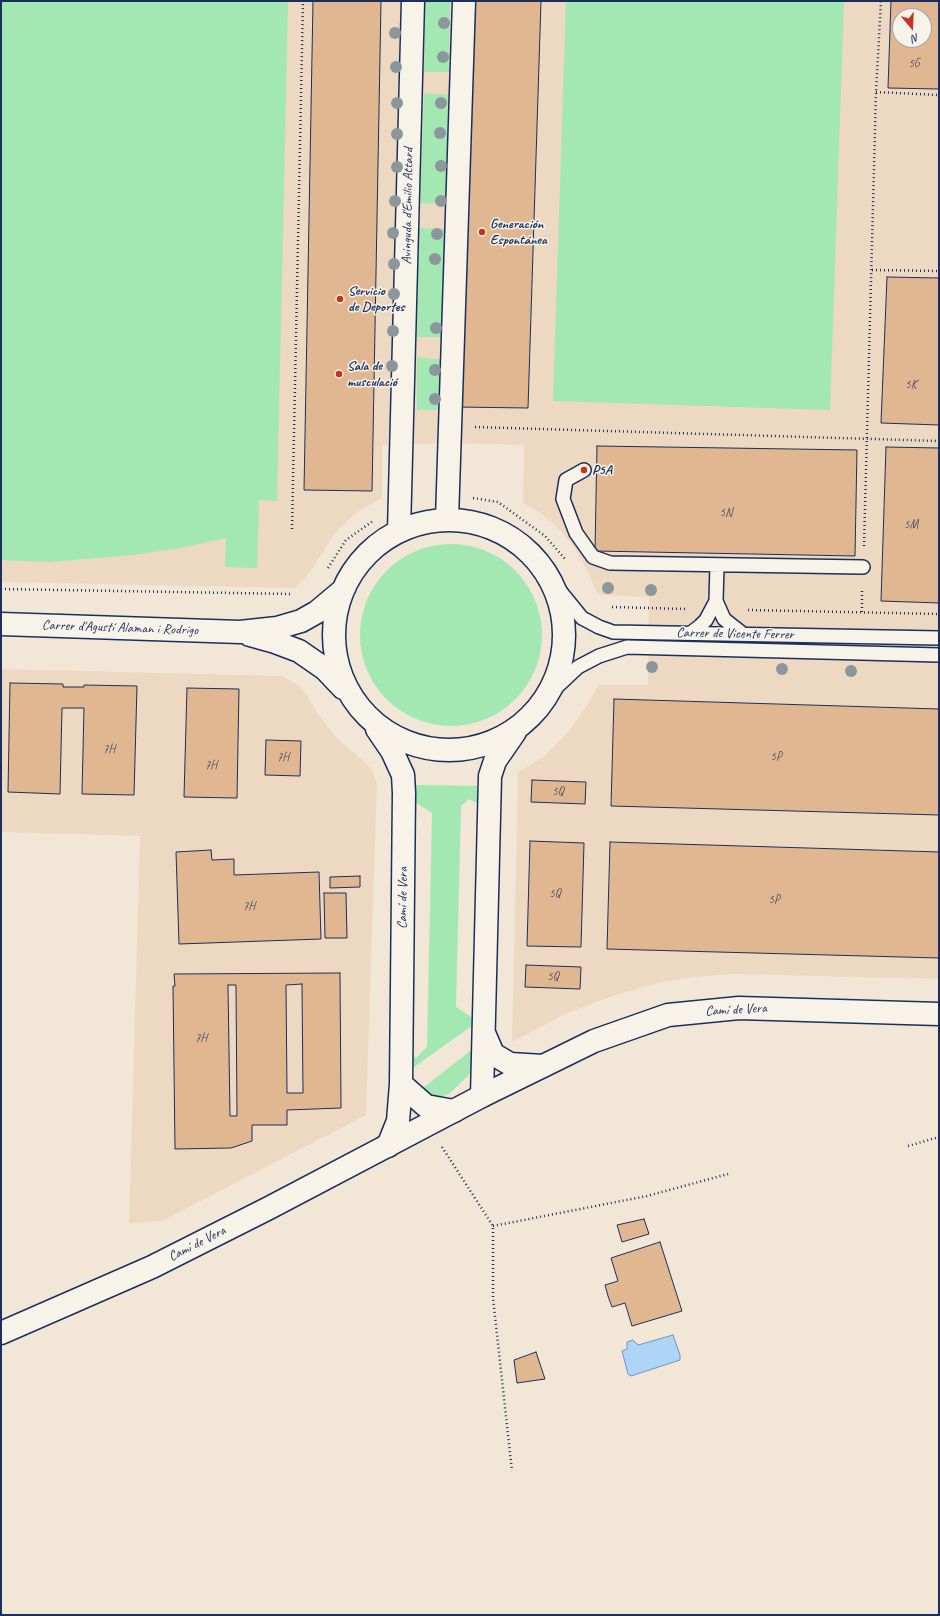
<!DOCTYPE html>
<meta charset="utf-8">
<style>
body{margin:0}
#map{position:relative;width:940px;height:1616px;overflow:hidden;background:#f2e7d6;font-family:Caveat,sans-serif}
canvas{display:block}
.frame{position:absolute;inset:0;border:2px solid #1b2f5e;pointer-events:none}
.north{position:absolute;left:892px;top:8px;width:40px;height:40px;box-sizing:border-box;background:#f7f3e8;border:1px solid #9fa5b1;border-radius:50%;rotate:161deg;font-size:11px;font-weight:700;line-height:16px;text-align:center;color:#1b2f5e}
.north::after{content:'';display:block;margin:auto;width:14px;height:18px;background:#c8321e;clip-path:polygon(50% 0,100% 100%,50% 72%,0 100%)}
</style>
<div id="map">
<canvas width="940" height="1616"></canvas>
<div class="frame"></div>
<div class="north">N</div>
</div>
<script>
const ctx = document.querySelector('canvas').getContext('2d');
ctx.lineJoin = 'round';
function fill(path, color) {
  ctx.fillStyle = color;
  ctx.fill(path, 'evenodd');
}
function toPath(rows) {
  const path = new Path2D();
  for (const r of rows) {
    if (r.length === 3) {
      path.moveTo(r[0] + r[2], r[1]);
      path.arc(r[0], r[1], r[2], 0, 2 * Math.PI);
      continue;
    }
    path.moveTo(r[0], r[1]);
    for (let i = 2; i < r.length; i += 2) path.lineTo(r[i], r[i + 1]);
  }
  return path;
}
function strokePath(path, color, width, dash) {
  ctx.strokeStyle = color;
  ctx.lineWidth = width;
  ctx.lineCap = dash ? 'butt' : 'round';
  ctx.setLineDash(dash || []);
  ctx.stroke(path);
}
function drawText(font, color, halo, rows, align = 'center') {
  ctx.font = font + ' Caveat,sans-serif';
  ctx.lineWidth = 3;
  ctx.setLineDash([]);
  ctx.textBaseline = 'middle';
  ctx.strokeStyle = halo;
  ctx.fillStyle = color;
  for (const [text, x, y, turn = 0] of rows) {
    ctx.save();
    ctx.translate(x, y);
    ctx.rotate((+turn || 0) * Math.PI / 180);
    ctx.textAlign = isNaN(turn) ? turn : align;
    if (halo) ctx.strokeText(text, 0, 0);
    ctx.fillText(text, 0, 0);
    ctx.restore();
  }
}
const built = toPath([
 [1,1,939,1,939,979,734,974,692,977,657,983,613,996,567,1013,512,1042,518,772,542,758,567,733,583,711,599,685,648,685,649,597,601,595,596,590,584,564,572,544,558,528,539,512,523,503,524,445,450,443,382,445,382,498,356,513,334,534,313,568,303,580,294,588,1,582],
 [900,16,924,16,924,40,900,40],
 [1,669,283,676,299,686,306,694,318,714,335,736,371,768,377,784,366,1115,162,1221,129,1223,140,836,1,832]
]);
const green = toPath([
 [1,1,288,1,277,501,259,500,257,568,225,567,226,538,180,548,133,555,50,562,1,560],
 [425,1,450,1,449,72,424,72],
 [566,1,844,1,830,410,553,401],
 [424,93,448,95,446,204,420,203],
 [419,228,447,229,445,337,417,337],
 [417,357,443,360,442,410,417,410],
 [451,635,91],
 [413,785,482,786,481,805,469,799,461,806,456,1007,476,1020,476,1023,407,1072,407,1052,416,1058,427,1047,432,813,413,801],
 [474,1048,473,1069,468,1076,449,1094,439,1097,427,1098,418,1092]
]);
const water = toPath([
 [673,1335,680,1355,680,1360,631,1376,628,1374,622,1351,627,1349,627,1342,633,1340,638,1345,673,1335]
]);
const building = toPath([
 [313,1,381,1,372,491,304,490,313,1],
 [470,1,541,1,528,408,457,407,470,1],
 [891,1,939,1,939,89,888,88,891,1],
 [900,16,924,16,924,40,900,40,900,16],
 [887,277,939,278,939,425,881,423,887,277],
 [597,446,857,450,855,556,595,551,597,446],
 [886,447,939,448,939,603,881,601,886,447],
 [10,683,63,684,63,687,84,687,84,685,137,686,134,795,82,794,84,708,62,708,60,794,8,792,10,683],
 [187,688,239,689,237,798,184,797,187,688],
 [614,699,939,709,939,815,611,806,614,699],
 [266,740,301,741,300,776,265,775,266,740],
 [532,780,586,782,585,804,531,802,532,780],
 [530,841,584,843,581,947,527,946,530,841],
 [610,842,939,852,939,958,607,949,610,842],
 [211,850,212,860,234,859,234,875,319,872,321,939,179,944,176,852,211,850],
 [360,876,360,887,330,888,330,877,360,876],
 [324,893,346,893,347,938,325,938,324,893],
 [526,965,581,967,580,989,525,987,526,965],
 [340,973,341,1108,287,1110,287,1125,252,1125,252,1141,231,1148,175,1149,173,986,175,986,174,974,340,973],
 [302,984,303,1093,287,1093,286,985,302,984],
 [228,985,236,985,237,1116,230,1116,228,985],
 [644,1219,649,1234,622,1242,617,1225,644,1219],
 [660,1242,682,1311,632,1326,625,1303,612,1307,608,1296,605,1285,618,1281,611,1258,660,1242],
 [536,1352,545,1379,517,1383,514,1360,536,1352]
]);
const path = toPath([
 [876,92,939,95],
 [872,270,939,271],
 [475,427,939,441],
 [473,498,498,502,545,536,566,560],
 [292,529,303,1],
 [864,546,876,92,881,1],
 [328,568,346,540,373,521],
 [1,589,292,594],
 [612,607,687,609],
 [748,610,939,614],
 [862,612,862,589],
 [908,1146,939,1137],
 [442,1147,493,1226,493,1298,512,1471],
 [493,1226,647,1196,728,1174]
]);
const lane = toPath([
 [584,470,566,480,563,499,576,533,593,557,610,563,863,567],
 [717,565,716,601,724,619,743,634],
 [552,581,582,618,599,627,613,632,939,638],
 [691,633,700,626,706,620,716,601],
 [546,697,578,667,599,656,627,647,939,655]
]);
const street = toPath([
 [447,519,464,1],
 [449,635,115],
 [399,531,413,1],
 [1,624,240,632,277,628,301,621,317,612,342,591],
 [250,635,275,642,299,651,325,669,343,688],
 [377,729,392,751,403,775,404,793,401,1084,398,1121,388,1146],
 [484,1033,493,1054,510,1064,543,1066],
 [401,1084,426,1106,454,1111],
 [482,1096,490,776,495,761,515,732]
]);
const secondary = toPath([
 [1,1333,152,1267,269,1208,482,1096,594,1041,668,1015,739,1008,939,1014]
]);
const trees = [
 [444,23],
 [395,33],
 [443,57],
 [396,67],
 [397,103],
 [441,103],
 [440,133],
 [397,134],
 [441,166],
 [397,167],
 [395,201],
 [441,201],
 [393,233],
 [437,234],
 [435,259],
 [394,264],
 [394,294],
 [436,328],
 [393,331],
 [392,366],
 [435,370],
 [435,399],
 [608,588],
 [651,590],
 [652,667],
 [782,669],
 [851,671]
];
const markers = [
 [482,232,4,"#c8321e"],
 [340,299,4,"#c8321e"],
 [339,374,4,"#c8321e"],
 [584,470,4,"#c8321e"]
];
const numberNames = [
 ["5G",914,64],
 ["5K",911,385],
 ["5N",726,513],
 ["5M",911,525],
 ["7H",109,750],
 ["5P",776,757],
 ["7H",283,758],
 ["7H",211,766],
 ["5Q",558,792],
 ["5Q",555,894],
 ["5P",774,900],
 ["7H",249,907],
 ["5Q",553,977],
 ["7H",201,1039]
];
const streetNames = [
 ["Avinguda d'Emilio Attard",408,206,-89],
 ["Carrer d'Agustí Alaman i Rodrigo",120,628,2],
 ["Carrer de Vicente Ferrer",735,634,1],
 ["Camí de Vera",403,898,-89],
 ["Camí de Vera",736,1010,-3],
 ["Camí de Vera",197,1244,-27]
];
const poiNames = [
 ["Generación",490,224],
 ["Espontánea",490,240],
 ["Servicio",348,291],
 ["de Deportes",348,307],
 ["Sala de",347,366],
 ["musculació",347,382],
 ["P5A",592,470]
];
fill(built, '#edd9c1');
fill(green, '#a3e7b2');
fill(water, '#add5f8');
strokePath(water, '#7393ba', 1);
fill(building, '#e0b790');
strokePath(building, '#1b2f5e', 1);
strokePath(lane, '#1b2f5e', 16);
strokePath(street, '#1b2f5e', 25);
strokePath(secondary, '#1b2f5e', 25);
strokePath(path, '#1b2f5e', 2.5, [1, 3]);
strokePath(lane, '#f7f3e8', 13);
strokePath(street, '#f7f3e8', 22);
strokePath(secondary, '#f7f3e8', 22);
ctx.fillStyle = '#8b969d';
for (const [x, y] of trees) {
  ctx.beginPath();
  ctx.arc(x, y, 6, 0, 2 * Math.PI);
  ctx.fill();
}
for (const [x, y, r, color] of markers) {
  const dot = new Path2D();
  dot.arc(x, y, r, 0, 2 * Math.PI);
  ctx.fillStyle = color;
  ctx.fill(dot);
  strokePath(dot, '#f7f3e8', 1.5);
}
drawText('12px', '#4c516a', null, numberNames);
drawText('14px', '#1b2f5e', '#f7f3e8', streetNames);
drawText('bold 14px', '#1b2f5e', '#f7f3e8', poiNames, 'left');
</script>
